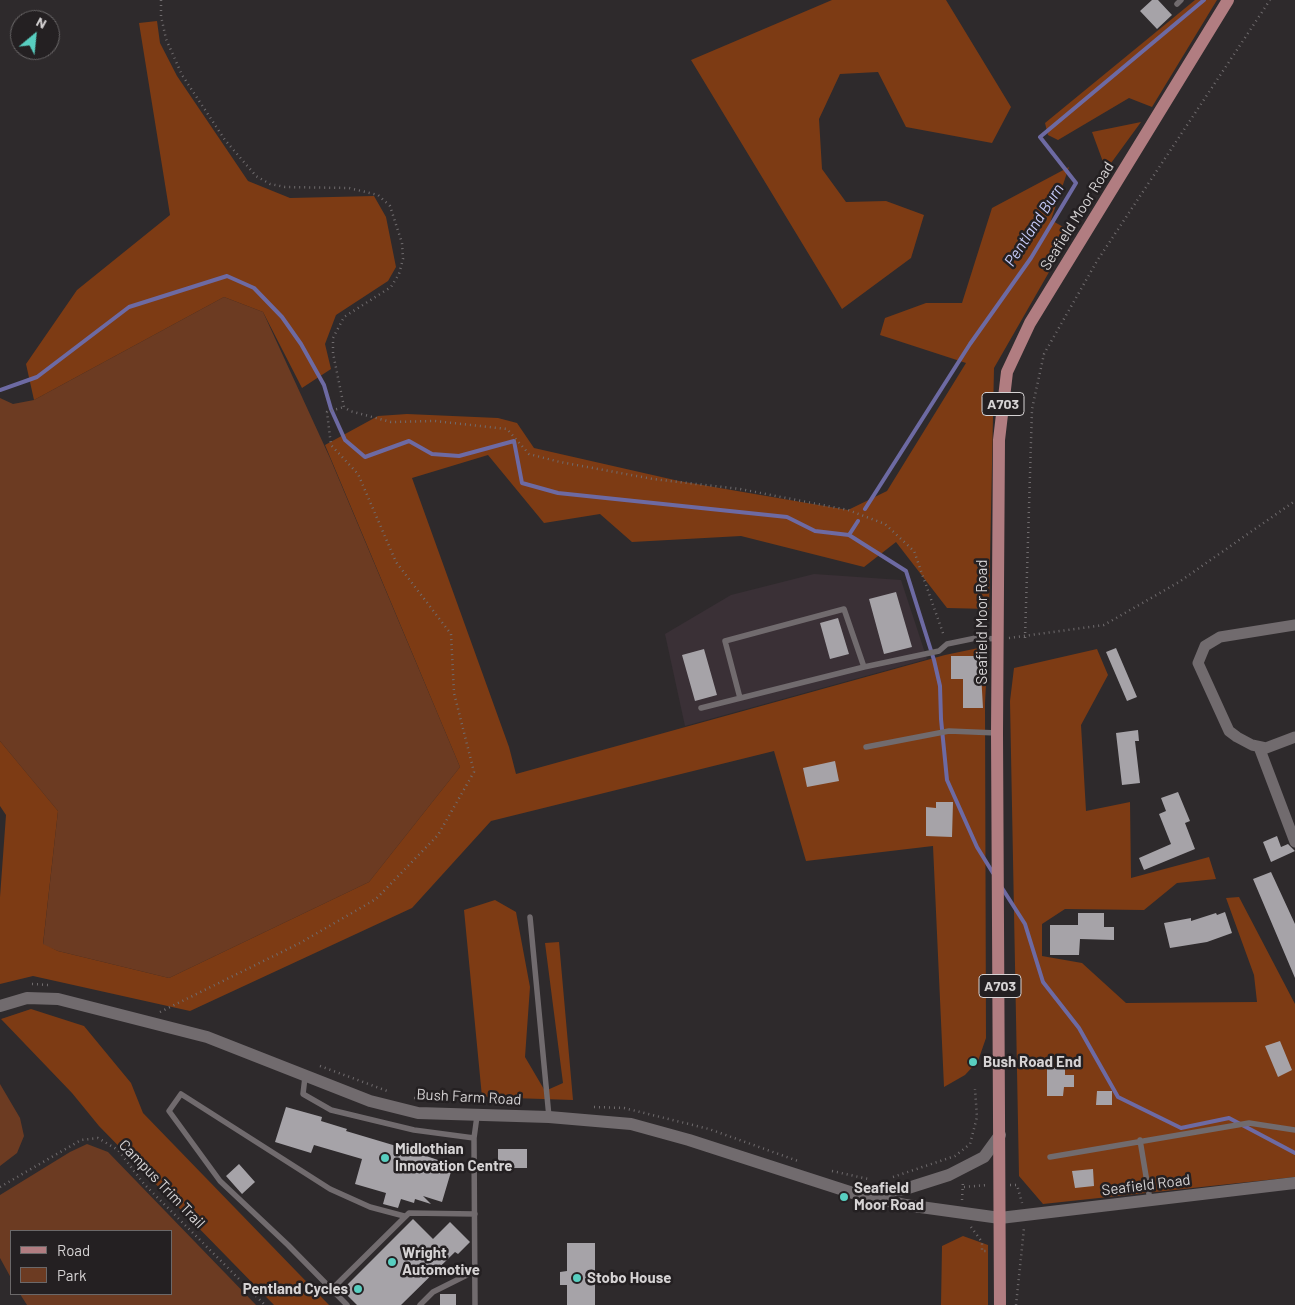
<!DOCTYPE html>
<style>
body{margin:0}
#map{position:relative;width:1295px;height:1305px;overflow:hidden;background:#2e2a2c;font-family:Barlow,sans-serif}
canvas{display:block}
.legend{position:absolute;left:10px;top:1230px;width:162px;height:65px;box-sizing:border-box;background:#242022;border:1px solid #6b6869;margin:0;padding:6px 9px;list-style:none;font-size:15px;color:#d6d3d4}
.legend li{display:flex;align-items:center;gap:10px;height:25px}
.legend b{width:25px;border:1px solid #6b6869}
.north{position:absolute;left:10px;top:10px;width:50px;height:50px;box-sizing:border-box;background:#242022;border:1px solid #6b6869;border-radius:50%;rotate:28deg;font-size:14px;font-weight:700;line-height:20px;text-align:center;color:#d6d3d4}
.north::after{content:'';display:block;margin:auto;width:18px;height:22px;background:#58cec0;clip-path:polygon(50% 0,100% 100%,50% 72%,0 100%)}
</style>
<div id="map">
<canvas width="1295" height="1305"></canvas>
<ul class="legend">
<li><b style="height:6px;background:#b17d81"></b>Road</li>
<li><b style="height:14px;background:#6c3b22"></b>Park</li>
</ul>
<div class="north">N</div>
</div>
<script>
const ctx = document.querySelector('canvas').getContext('2d');
ctx.lineJoin = 'round';
function fill(path, color) {
  ctx.fillStyle = color;
  ctx.fill(path, 'evenodd');
}
function toPath(rows) {
  const path = new Path2D();
  for (const r of rows) {
    path.moveTo(r[0], r[1]);
    for (let i = 2; i < r.length; i += 2) path.lineTo(r[i], r[i + 1]);
  }
  return path;
}
function strokePath(path, color, width, dash) {
  ctx.strokeStyle = color;
  ctx.lineWidth = width;
  ctx.lineCap = dash ? 'butt' : 'round';
  ctx.setLineDash(dash || []);
  ctx.stroke(path);
}
function drawText(font, color, halo, rows, align = 'center') {
  ctx.font = font + ' Barlow,sans-serif';
  ctx.lineWidth = 5;
  ctx.setLineDash([]);
  ctx.textBaseline = 'middle';
  ctx.strokeStyle = halo;
  ctx.fillStyle = color;
  for (const [text, x, y, turn = 0] of rows) {
    ctx.save();
    ctx.translate(x, y);
    ctx.rotate((+turn || 0) * Math.PI / 180);
    ctx.textAlign = isNaN(turn) ? turn : align;
    if (halo) ctx.strokeText(text, 0, 0);
    ctx.fillText(text, 0, 0);
    ctx.restore();
  }
}
const built = toPath([
 [814,574,901,580,927,659,685,726,665,634,731,595]
]);
const green = toPath([
 [224,297,263,312,330,458,460,767,369,882,169,978,58,951,43,945,58,811,0,741,0,398,13,404,34,400],
 [0,1084,20,1118,24,1136,17,1153,0,1166],
 [87,1144,108,1152,256,1305,27,1305,20,1294,171,1294,171,1231,11,1231,11,1278,0,1258,0,1195,70,1152]
]);
const forest = toPath([
 [832,0,946,0,1011,107,992,143,906,127,878,72,840,74,819,119,822,169,846,202,886,201,924,215,911,258,842,309,691,60],
 [1195,0,1217,0,1152,107,1129,98,1058,140,1048,135,1045,123],
 [157,21,160,43,177,76,248,181,290,198,374,196,386,217,396,267,388,281,336,315,325,344,331,369,302,388,263,312,224,297,34,400,26,364,77,290,170,215,139,23],
 [1141,122,1106,170,1092,132],
 [1069,167,1051,220,1072,232,994,368,989,609,947,608,896,542,864,567,741,536,632,542,600,514,544,523,488,455,412,478,509,747,516,774,945,655,988,646,985,703,986,1038,978,1061,965,1075,944,1087,933,846,806,861,774,751,491,821,412,908,190,1011,33,976,0,984,0,897,6,815,0,806,0,741,58,811,43,944,58,951,169,978,369,882,460,767,325,445,378,416,407,414,498,418,517,423,534,448,679,481,848,510,887,491,966,363,880,335,885,318,926,303,962,303,992,208],
 [1097,649,1108,675,1081,725,1086,811,1130,802,1131,878,1209,857,1216,879,1177,883,1144,910,1065,909,1042,924,1042,956,1082,963,1126,1003,1257,1002,1254,975,1226,898,1239,897,1295,1004,1295,1177,1043,1204,1019,1176,1010,701,1014,668],
 [495,900,516,912,530,987,525,1057,545,1091,563,1083,545,943,559,942,573,1100,482,1097,464,910],
 [31,1009,84,1026,131,1083,143,1113,329,1305,274,1305,99,1126,72,1093,1,1019],
 [963,1236,988,1245,988,1305,941,1305,942,1246]
]);
const stream = toPath([
 [0,390,37,377,129,307,227,276,254,288,282,317,301,344,324,385,331,409,345,440,365,457,409,441,432,454,459,456,514,441,522,483,558,493,787,517,815,531,849,535,906,571,934,660,940,686,941,719,947,780,977,847,993,873],
 [865,509,970,344,1031,258,1076,183,1040,137,1204,0],
 [849,535,858,521],
 [1002,888,1025,924,1043,982,1079,1028,1118,1097,1181,1128,1229,1118,1295,1153]
]);
const building = toPath([
 [1152,0,1158,0,1172,15,1157,29,1140,11],
 [896,592,912,647,884,654,869,599],
 [838,618,849,654,830,659,820,623],
 [1116,648,1137,697,1127,701,1106,652],
 [704,649,717,695,695,701,682,655],
 [951,656,980,656,983,708,963,708,963,679,951,679],
 [1138,730,1139,741,1135,741,1140,783,1122,785,1116,733],
 [835,761,839,781,807,787,803,768],
 [1178,792,1190,821,1185,823,1195,849,1144,870,1139,858,1171,844,1159,814,1166,811,1161,798],
 [936,802,953,802,952,837,926,836,926,807,936,808],
 [1277,836,1281,847,1288,844,1295,851,1271,862,1263,842],
 [1271,872,1295,924,1295,978,1253,879],
 [1225,912,1232,933,1207,942,1170,948,1164,923,1191,918,1191,921,1216,913,1217,915],
 [1078,913,1104,913,1104,927,1114,927,1114,940,1080,939,1079,955,1050,955,1050,925,1078,925],
 [1280,1041,1292,1070,1278,1077,1265,1046],
 [1047,1067,1065,1068,1065,1075,1074,1075,1074,1087,1064,1087,1063,1096,1047,1096],
 [1097,1091,1112,1091,1112,1105,1096,1105],
 [286,1107,322,1117,321,1121,347,1129,346,1131,403,1148,404,1145,415,1148,414,1152,453,1165,442,1202,423,1196,431,1204,415,1199,414,1203,401,1199,398,1208,383,1204,386,1193,355,1184,362,1159,314,1145,311,1153,275,1142],
 [498,1149,527,1149,527,1168,498,1168],
 [239,1164,255,1182,242,1194,226,1176],
 [1093,1169,1094,1186,1075,1188,1072,1171],
 [413,1219,433,1239,450,1222,470,1242,458,1254,455,1252,401,1305,357,1305,342,1290],
 [567,1243,595,1243,595,1305,567,1305,567,1285,560,1285,560,1272,567,1271],
 [440,1294,456,1294,456,1305,440,1305]
]);
const path = toPath([
 [161,0,161,16,166,39,182,75,225,140,256,176,270,184,285,187,349,188,378,195,390,206,402,243,403,259,399,274,391,287,344,317,333,338,333,353,344,407,350,411,391,422,435,421,507,429,529,454,560,462,653,479,740,489,848,510,885,524,914,551,944,636],
 [1009,638,1104,625,1179,582,1295,501],
 [1025,638,1032,409,1044,354,1097,261,1270,0],
 [32,984,49,985],
 [160,1012,300,943,376,899,438,835,474,772,454,693,451,634,396,562,358,474,331,445,327,412,344,407],
 [320,1066,390,1092],
 [414,1098,434,1100],
 [594,1107,624,1108,709,1129,798,1161],
 [832,1171,868,1179],
 [893,1177,955,1156,970,1144,977,1117,975,1089],
 [1010,1185,1017,1185,1022,1203],
 [0,1187,81,1140,98,1138,118,1150,144,1184,265,1305],
 [964,1187,987,1185],
 [962,1200,963,1181],
 [971,1227,982,1242,982,1251,989,1251],
 [1016,1305,1024,1228]
]);
const lane = toPath([
 [1177,4,1181,0],
 [740,698,725,641,844,609,864,667],
 [701,708,864,667,939,651,947,644,976,638,998,639],
 [866,747,949,731,997,733],
 [530,917,549,1117],
 [305,1077,303,1094,331,1110,414,1130,474,1138],
 [1140,1140,1150,1200],
 [1050,1157,1249,1123,1295,1130],
 [332,1289,409,1213,475,1214],
 [347,1305,288,1245,220,1181,169,1111,181,1094,330,1189,370,1207,404,1216],
 [420,1305,433,1292,475,1271],
 [475,1305,474,1138,477,1116]
]);
const street = toPath([
 [1295,625,1220,637,1205,646,1198,663,1229,731,1237,737,1252,745,1266,748,1295,737],
 [1259,747,1295,842]
]);
const secondary = toPath([
 [0,1006,27,998,58,999,207,1037,370,1101,418,1113,549,1117,631,1124,689,1140,856,1194,906,1205,1000,1218,1295,1183],
 [865,1193,905,1189,949,1175,984,1157,1000,1135]
]);
const primary = toPath([
 [1000,1305,997,733,999,440,1007,372,1030,323,1228,0]
]);
const markers = [
 [973,1062,5,"#58cec0"],
 [385,1158,5,"#58cec0"],
 [844,1197,5,"#58cec0"],
 [392,1262,5,"#58cec0"],
 [577,1278,5,"#58cec0"],
 [358,1289,5,"#58cec0"]
];
const shields = [
 [1003,404,42],
 [1000,986,42]
];
const shieldNames = [
 ["A703",1003,404],
 ["A703",1000,986]
];
const streetNames = [
 ["Seafield Moor Road",1077,216,-58],
 ["Seafield Moor Road",982,622,-90],
 ["Bush Farm Road",469,1097,3],
 ["Campus Trim Trail",162,1184,46],
 ["Seafield Road",1146,1185,-7]
];
const poiNames = [
 ["Bush Road End",983,1062],
 ["Midlothian",395,1149],
 ["Innovation Centre",395,1166],
 ["Seafield",854,1188],
 ["Moor Road",854,1205],
 ["Wright",402,1253],
 ["Automotive",402,1270],
 ["Stobo House",587,1278],
 ["Pentland Cycles",348,1289,"right"]
];
const waterNames = [
 ["Pentland Burn",1034,225,-57]
];
fill(built, '#3a3036');
fill(green, '#6c3b22');
fill(forest, '#7d3b14');
strokePath(stream, '#6d6aa3', 4);
fill(building, '#a6a3a8');
strokePath(path, '#706c6e', 2.5, [1, 4]);
strokePath(lane, '#716b6e', 5.5);
strokePath(street, '#716b6e', 11);
strokePath(secondary, '#716b6e', 12);
strokePath(primary, '#b17d81', 12);
for (const [x, y, r, color] of markers) {
  const dot = new Path2D();
  dot.arc(x, y, r, 0, 2 * Math.PI);
  ctx.fillStyle = color;
  ctx.fill(dot);
  strokePath(dot, '#242022', 2);
}
for (const [x, y, w] of shields) {
  const box = new Path2D();
  box.roundRect(x - w / 2, y - 11.5, w, 23, 4);
  ctx.fillStyle = '#242022';
  ctx.fill(box);
  strokePath(box, '#d6d3d4', 1);
}
drawText('bold 14px', '#d6d3d4', null, shieldNames);
drawText('15px', '#d6d3d4', '#242022', streetNames);
drawText('bold 15px', '#d6d3d4', '#242022', poiNames, 'left');
drawText('italic 16px', '#c6cbf9', '#242022', waterNames);
</script>
